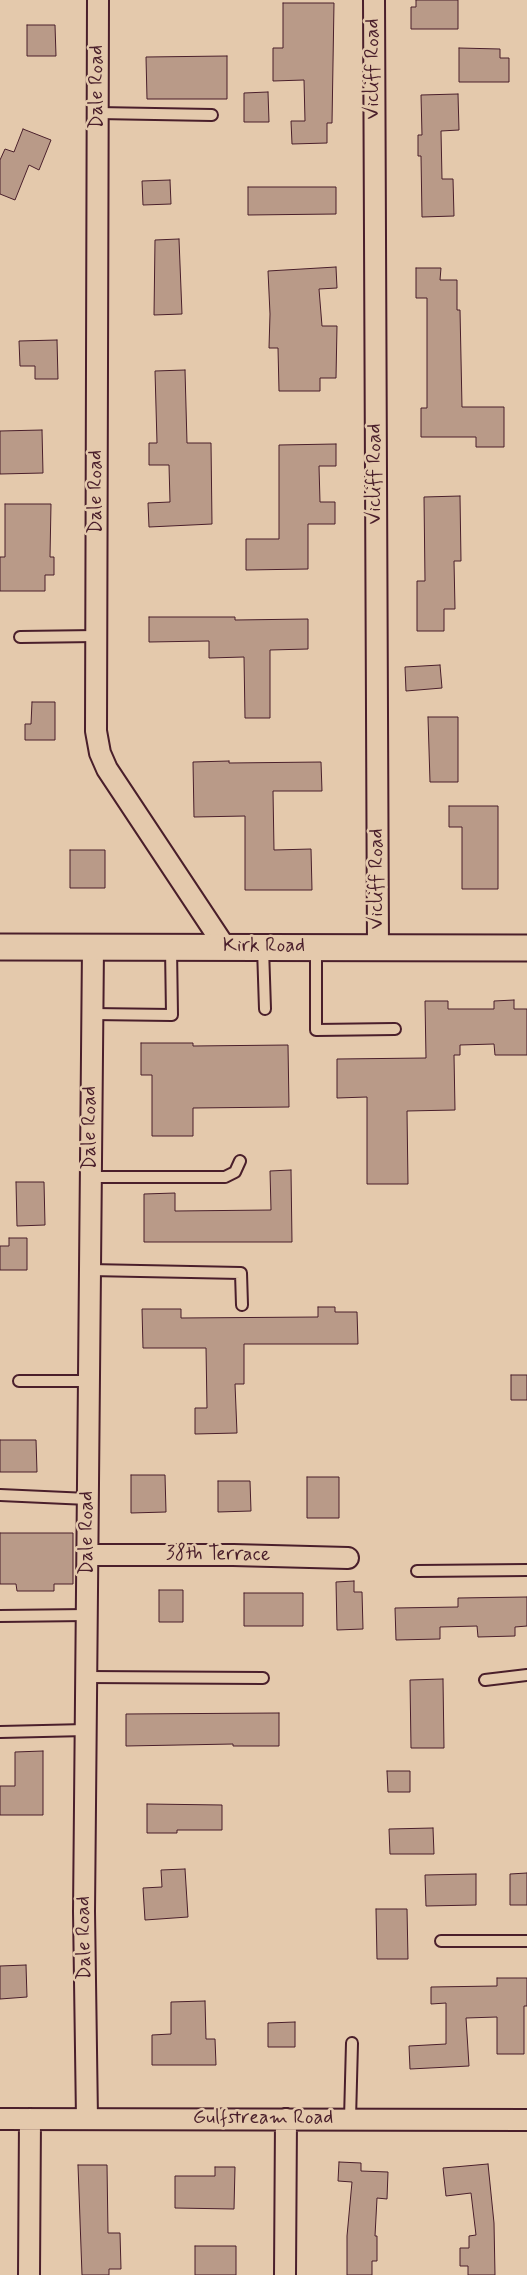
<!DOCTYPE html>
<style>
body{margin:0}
canvas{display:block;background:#e4c9ac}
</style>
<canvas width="527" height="2275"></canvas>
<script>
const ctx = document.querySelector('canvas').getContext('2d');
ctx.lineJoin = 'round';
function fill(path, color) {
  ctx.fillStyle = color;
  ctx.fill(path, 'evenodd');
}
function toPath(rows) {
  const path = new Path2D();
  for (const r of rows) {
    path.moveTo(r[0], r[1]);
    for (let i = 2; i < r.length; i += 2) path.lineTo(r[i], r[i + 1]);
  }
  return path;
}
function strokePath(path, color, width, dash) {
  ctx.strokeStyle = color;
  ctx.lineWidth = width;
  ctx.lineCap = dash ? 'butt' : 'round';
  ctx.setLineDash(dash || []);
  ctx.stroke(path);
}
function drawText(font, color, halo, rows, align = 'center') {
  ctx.font = font + ' Mynerve,sans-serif';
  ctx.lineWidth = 5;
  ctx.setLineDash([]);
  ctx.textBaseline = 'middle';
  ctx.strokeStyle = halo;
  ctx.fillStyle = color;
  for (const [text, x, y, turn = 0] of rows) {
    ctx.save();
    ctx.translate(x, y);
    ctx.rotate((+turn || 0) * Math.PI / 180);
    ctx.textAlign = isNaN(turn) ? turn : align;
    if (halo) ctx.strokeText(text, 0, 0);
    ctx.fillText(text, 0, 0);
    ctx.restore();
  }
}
const building = toPath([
 [416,0,458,0,458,29,411,29,411,7,416,7,416,0],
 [283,3,334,3,332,123,327,123,327,143,292,144,291,121,305,121,304,80,273,81,273,48,283,48,283,3],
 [27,25,55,25,56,56,27,56,27,25],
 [459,48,500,49,500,58,509,58,509,82,459,82,459,48],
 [227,56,227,99,147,99,146,57,227,56],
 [268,92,269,122,244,122,244,93,268,92],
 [458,94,459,130,441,131,442,179,453,179,454,216,422,217,421,156,418,156,418,135,422,135,421,95,458,94],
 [23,129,51,140,39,170,29,165,15,200,0,194,0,160,5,149,14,152,23,129],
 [170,180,171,204,143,205,142,181,170,180],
 [248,187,336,187,336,214,248,215,248,187],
 [179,239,182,314,154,315,155,240,179,239],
 [336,267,337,288,319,289,322,326,337,326,336,378,320,378,320,391,279,391,278,348,269,348,270,314,268,271,336,267],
 [416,268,441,268,440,280,457,280,457,310,460,310,462,407,504,407,504,447,476,447,476,437,421,437,421,408,427,408,427,298,416,298,416,268],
 [57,340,58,379,35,379,35,366,20,366,19,341,57,340],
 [185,370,187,443,211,443,212,524,149,527,148,503,170,502,169,465,149,465,149,443,157,443,155,371,185,370],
 [42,430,43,473,0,474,0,431,42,430],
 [336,444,336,466,319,466,320,502,335,502,335,524,308,524,308,569,246,570,246,539,279,539,279,445,336,444],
 [460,496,461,561,454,561,455,609,444,609,444,631,417,631,417,581,425,581,424,497,460,496],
 [5,504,51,504,50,557,54,557,54,575,45,575,45,591,0,591,0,557,5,557,5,504],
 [149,617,235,617,235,620,308,619,308,649,270,650,270,718,245,718,244,657,209,658,209,641,149,642,149,617],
 [440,665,442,688,406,691,405,667,440,665],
 [32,702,55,702,55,740,25,740,25,724,31,724,32,702],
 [428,717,458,717,458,782,430,782,428,717],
 [229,761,229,763,321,762,322,791,273,791,274,850,311,849,312,890,245,890,245,816,194,817,193,762,229,761],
 [449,806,498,806,498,889,462,889,462,827,449,827,449,806],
 [70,850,105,850,105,888,70,888,70,850],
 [514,1000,514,1009,527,1009,527,1055,495,1055,494,1044,460,1045,460,1055,454,1055,455,1110,407,1111,408,1184,367,1184,367,1097,337,1098,337,1059,426,1058,425,1001,448,1001,448,1009,494,1009,494,1001,514,1000],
 [141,1043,193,1043,193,1046,288,1045,289,1107,193,1108,193,1136,152,1136,152,1075,141,1075,141,1043],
 [291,1170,292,1242,144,1242,144,1194,175,1193,175,1211,271,1210,270,1171,291,1170],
 [16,1182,44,1182,45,1225,17,1226,16,1182],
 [9,1238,27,1238,27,1270,0,1270,0,1246,9,1246,9,1238],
 [318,1307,335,1307,335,1312,357,1312,358,1344,244,1344,244,1384,235,1384,237,1433,195,1434,195,1408,207,1408,206,1348,143,1348,142,1309,181,1309,181,1318,318,1317,318,1307],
 [511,1375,527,1375,527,1400,511,1400,511,1375],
 [0,1440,36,1440,37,1472,0,1472,0,1440],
 [131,1475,165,1475,166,1512,131,1513,131,1475],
 [307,1477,339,1477,339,1518,307,1518,307,1477],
 [218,1481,250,1481,251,1511,218,1512,218,1481],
 [0,1533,73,1533,73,1584,54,1584,54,1591,17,1591,16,1584,0,1584,0,1533],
 [354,1581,354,1592,362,1592,363,1629,337,1630,336,1582,354,1581],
 [159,1590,183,1590,183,1622,159,1622,159,1590],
 [244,1593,303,1593,303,1626,244,1626,244,1593],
 [527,1597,527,1626,515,1627,515,1636,478,1637,477,1626,440,1627,440,1639,396,1640,395,1608,458,1607,458,1598,527,1597],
 [443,1679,444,1748,411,1748,410,1680,443,1679],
 [279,1713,279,1746,233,1746,233,1744,126,1746,126,1714,279,1713],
 [43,1751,43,1815,0,1815,0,1786,15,1786,15,1752,43,1751],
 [387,1771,410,1771,410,1792,388,1792,387,1771],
 [147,1804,222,1805,222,1830,177,1830,177,1833,147,1833,147,1804],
 [433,1828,434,1854,390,1854,389,1829,433,1828],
 [185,1869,188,1917,145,1920,143,1888,162,1887,161,1870,185,1869],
 [527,1873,527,1905,510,1905,510,1874,527,1873],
 [476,1874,476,1905,426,1906,425,1875,476,1874],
 [376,1909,407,1909,408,1959,377,1959,376,1909],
 [26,1965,27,1997,0,1999,0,1966,26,1965],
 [497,1978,527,1978,527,2006,524,2006,524,2054,497,2054,497,2017,466,2018,469,2066,410,2069,409,2046,446,2044,446,2003,431,2004,431,1987,497,1986,497,1978],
 [205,2001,206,2039,215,2039,216,2065,152,2065,152,2035,171,2034,171,2002,205,2001],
 [295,2022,295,2047,268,2047,268,2023,295,2022],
 [339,2162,361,2163,361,2171,388,2172,387,2199,377,2198,375,2236,377,2236,377,2261,372,2261,372,2275,347,2275,347,2236,352,2182,338,2181,339,2162],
 [488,2164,494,2223,495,2275,468,2275,468,2266,460,2266,460,2248,469,2248,469,2236,476,2235,471,2193,446,2196,443,2168,488,2164],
 [78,2165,107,2165,108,2233,120,2233,121,2269,109,2269,109,2275,82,2275,78,2165],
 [215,2167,235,2167,234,2209,175,2208,175,2176,215,2176,215,2167],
 [195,2246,236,2246,236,2275,195,2275,195,2246]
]);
const service = toPath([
 [98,113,212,115],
 [20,637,96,636],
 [263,948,265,1009],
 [316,948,316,1030,395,1029],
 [92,1014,172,1015,171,948],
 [91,1177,225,1177,235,1172,240,1161],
 [90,1270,241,1273,242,1305],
 [19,1381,89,1381],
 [0,1495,88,1499],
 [417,1571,527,1570],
 [0,1616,87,1615],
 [87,1677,263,1678],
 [485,1680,527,1675],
 [0,1732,86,1730],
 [441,1941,527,1941],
 [350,2119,352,2043]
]);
const minor = toPath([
 [98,0,96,731,100,753,107,769,225,947],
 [374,0,378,948],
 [88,1555,233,1555,348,1558],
 [0,2119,527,2120],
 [87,2119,84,1911,93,947],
 [29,2275,30,2119],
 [285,2275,286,2119]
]);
const tertiary = toPath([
 [0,947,527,948]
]);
const streetNames = [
 ["Vicliff Road",374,69,-90],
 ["Dale Road",98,87,-90],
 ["Vicliff Road",376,474,-90],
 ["Dale Road",97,492,-90],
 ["Vicliff Road",378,879,-90],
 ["Kirk Road",264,947],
 ["Dale Road",91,1128,-90],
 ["Dale Road",88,1533,-90],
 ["38th Terrace",218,1555,1],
 ["Dale Road",85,1938,-91],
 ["Gulfstream Road",263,2119]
];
fill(building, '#b99a88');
strokePath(building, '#4a1f2b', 1);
strokePath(service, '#4a1f2b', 14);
strokePath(minor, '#4a1f2b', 24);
strokePath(tertiary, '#4a1f2b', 29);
strokePath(service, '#e4c9ac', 10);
strokePath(minor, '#e4c9ac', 20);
strokePath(tertiary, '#e4c9ac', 25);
drawText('20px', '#4a1f2b', '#e4c9ac', streetNames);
</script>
